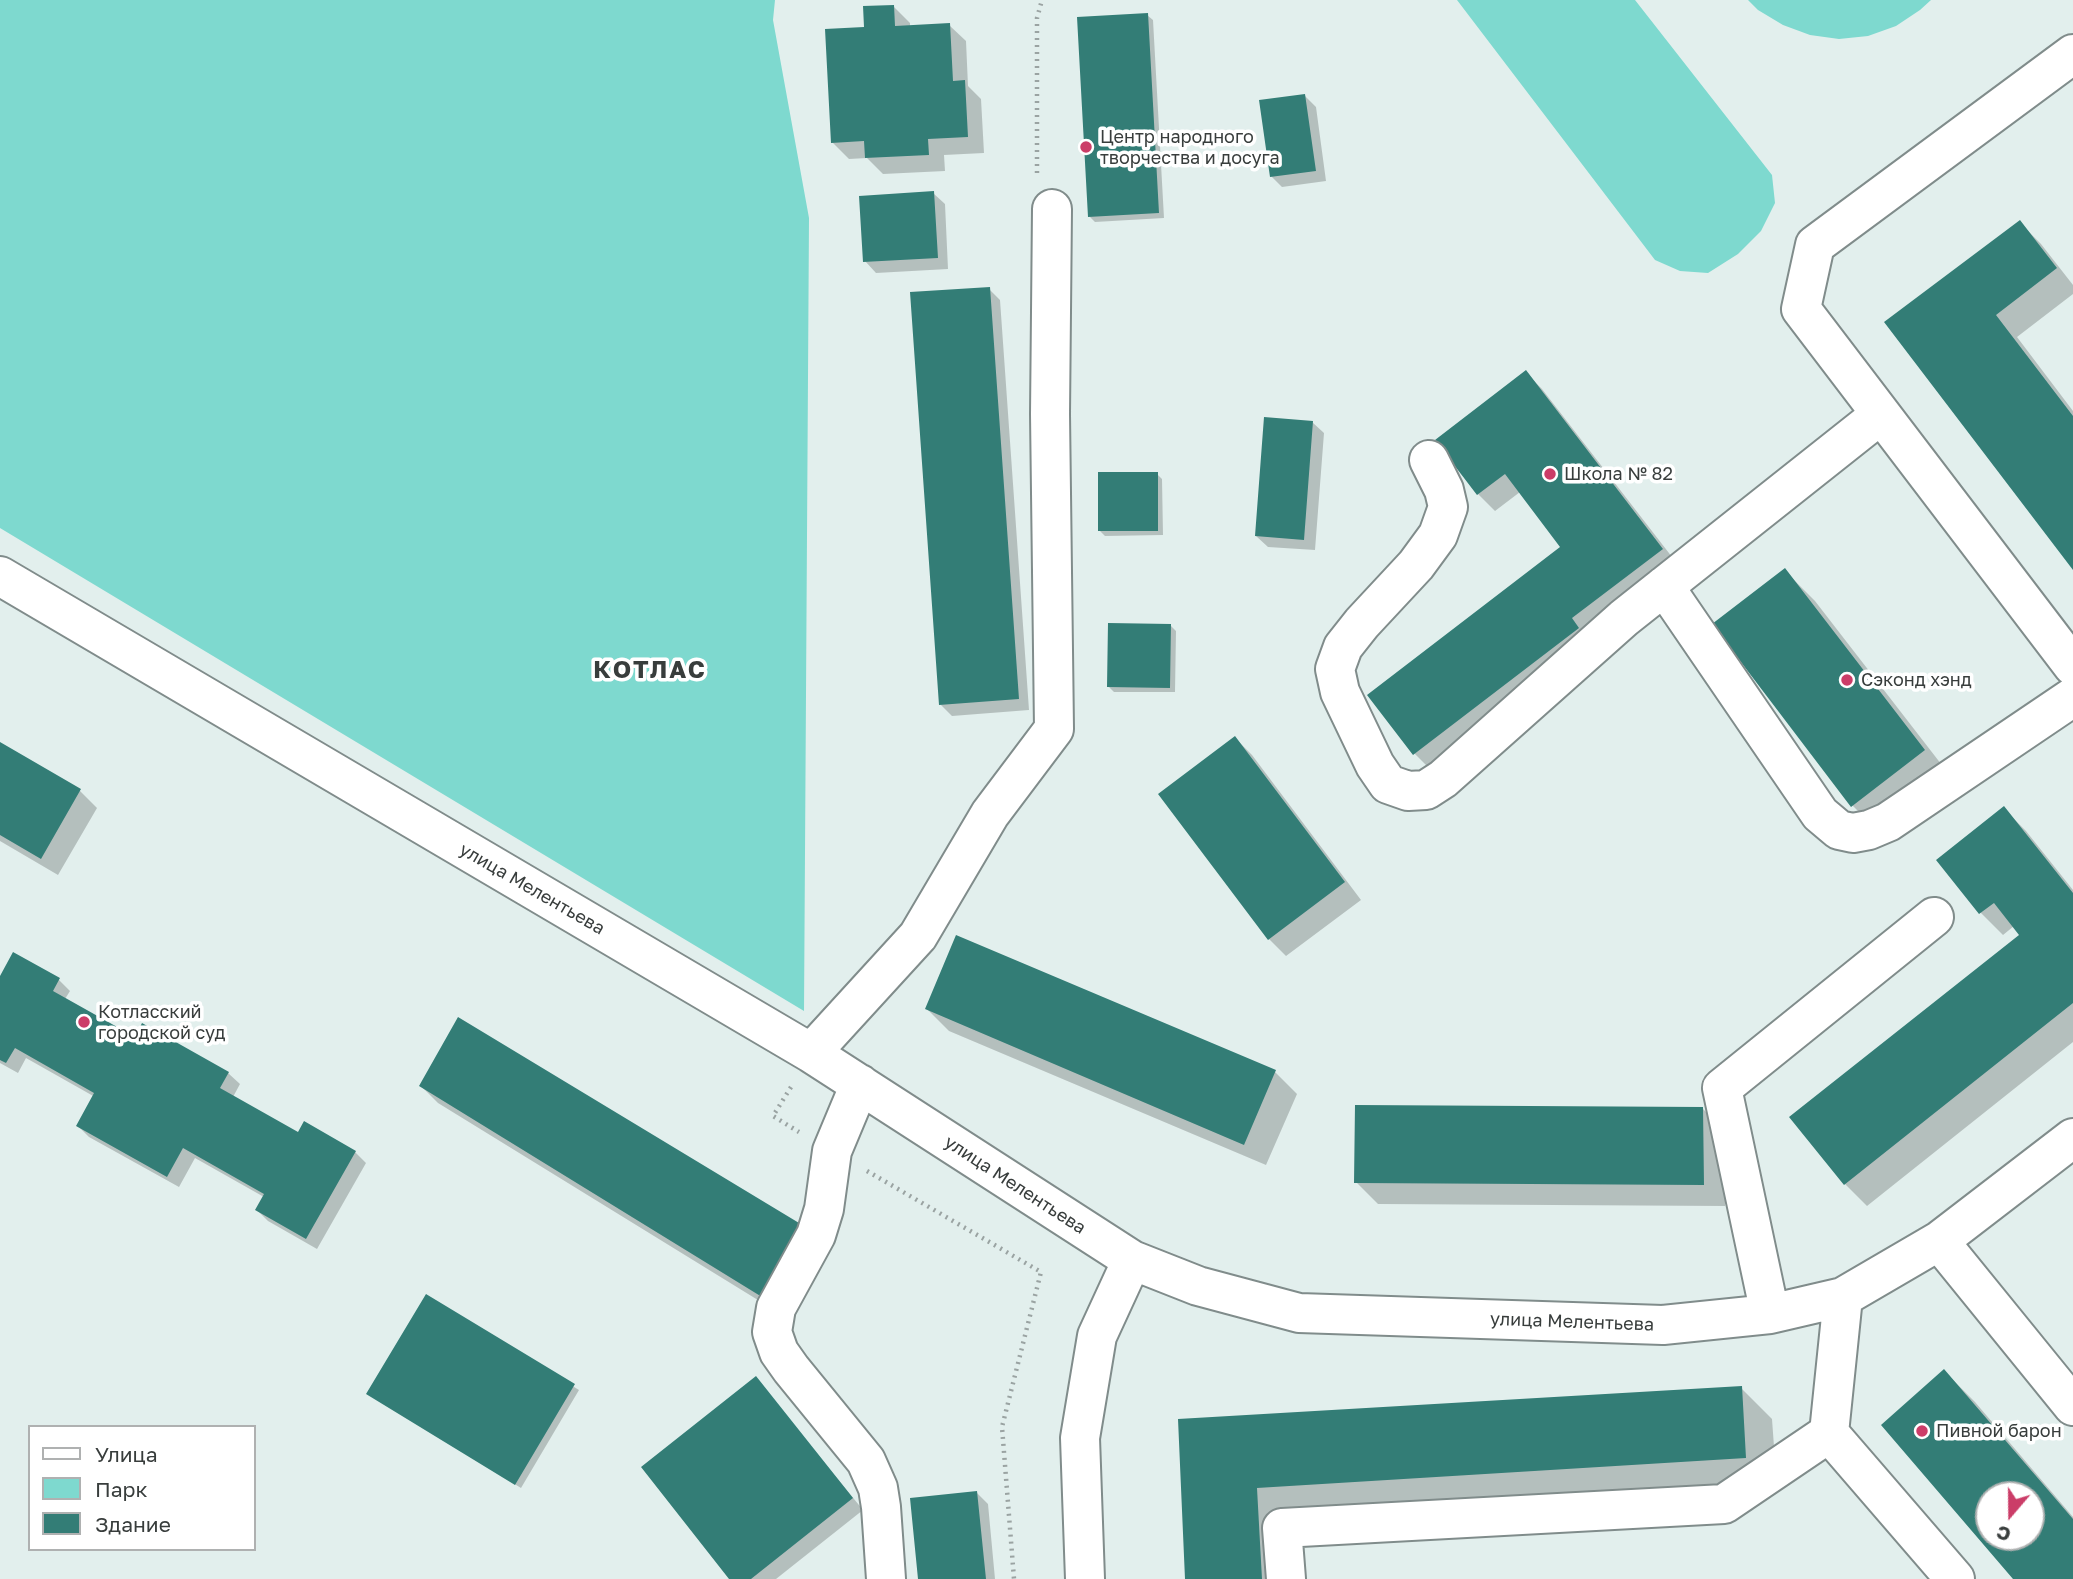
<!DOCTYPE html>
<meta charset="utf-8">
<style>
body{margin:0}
#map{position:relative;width:2073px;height:1579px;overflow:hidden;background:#e2efed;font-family:"Golos Text",sans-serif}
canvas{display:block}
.legend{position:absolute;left:28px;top:1425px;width:228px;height:126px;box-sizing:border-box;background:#fff;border:2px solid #afb1b1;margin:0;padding:9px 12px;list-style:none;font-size:21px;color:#383d3c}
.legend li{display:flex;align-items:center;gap:14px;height:35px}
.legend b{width:35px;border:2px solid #afb1b1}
.north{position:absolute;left:1975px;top:1481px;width:70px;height:70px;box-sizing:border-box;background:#fff;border:2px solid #afb1b1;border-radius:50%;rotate:200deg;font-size:19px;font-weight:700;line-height:28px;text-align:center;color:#383d3c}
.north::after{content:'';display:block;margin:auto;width:24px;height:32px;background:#cb3d68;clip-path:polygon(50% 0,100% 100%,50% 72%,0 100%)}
</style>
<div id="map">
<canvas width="2073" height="1579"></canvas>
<ul class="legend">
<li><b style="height:9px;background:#fff"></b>Улица</li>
<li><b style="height:19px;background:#7ed9cf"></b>Парк</li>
<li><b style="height:19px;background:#337d76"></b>Здание</li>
</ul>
<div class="north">С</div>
</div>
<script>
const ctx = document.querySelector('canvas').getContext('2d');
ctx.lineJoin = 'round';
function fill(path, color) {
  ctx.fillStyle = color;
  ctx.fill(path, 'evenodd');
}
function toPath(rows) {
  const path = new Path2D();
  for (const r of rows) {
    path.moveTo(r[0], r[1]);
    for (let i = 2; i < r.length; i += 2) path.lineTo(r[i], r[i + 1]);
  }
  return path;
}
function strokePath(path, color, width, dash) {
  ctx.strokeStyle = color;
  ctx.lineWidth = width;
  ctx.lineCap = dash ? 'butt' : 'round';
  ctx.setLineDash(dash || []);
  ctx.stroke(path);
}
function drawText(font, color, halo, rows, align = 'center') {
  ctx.font = font + ' "Golos Text",sans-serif';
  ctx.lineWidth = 7;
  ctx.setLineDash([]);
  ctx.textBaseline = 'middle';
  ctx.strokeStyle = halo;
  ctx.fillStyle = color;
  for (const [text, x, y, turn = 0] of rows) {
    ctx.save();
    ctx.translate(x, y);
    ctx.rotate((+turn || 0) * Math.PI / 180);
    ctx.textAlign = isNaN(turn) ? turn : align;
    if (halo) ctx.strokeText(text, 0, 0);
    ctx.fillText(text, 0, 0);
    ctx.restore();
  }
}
const green = toPath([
 [0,0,775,0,773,20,809,218,804,1011,0,528],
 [1457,0,1635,0,1772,175,1775,203,1761,231,1738,254,1708,273,1680,271,1655,260],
 [1748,0,1931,0,1920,10,1896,26,1868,36,1839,39,1810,35,1783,25,1758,10]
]);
const shadow = toPath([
 [893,6,910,23,910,27,949,25,966,41,968,86,981,99,984,153,944,155,945,171,883,174,867,158,849,159,832,142,866,29],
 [1147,15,1153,20,1164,218,1095,222,1090,217],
 [1305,96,1316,107,1326,181,1282,187,1271,176],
 [933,193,945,204,948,269,876,273,865,261],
 [2019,222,2041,244,2073,285,2073,294,2017,337,2073,411,2073,568,1887,323],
 [989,289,1000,300,1029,710,952,716,940,704],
 [1526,373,1542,389,1679,566,1431,770,1414,753,1563,547,1520,492,1495,511,1478,494],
 [1312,422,1324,433,1315,550,1268,547,1256,536],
 [1157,474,1162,479,1163,535,1105,536,1100,531],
 [1785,571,1815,601,1955,782,1884,837,1853,806,1714,625],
 [1171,626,1176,631,1175,692,1114,692,1108,686],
 [1235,738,1252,755,1361,900,1286,956,1269,939,1160,794],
 [0,744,80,791,97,808,58,875,0,841],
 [2004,809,2026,831,2073,890,2073,1042,1867,1206,1845,1184,1792,1117,2022,935,2014,926,2003,935,1981,913,1939,860],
 [0,979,59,980,70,991,65,999,135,1039,143,1025,228,1073,240,1084,233,1097,298,1134,355,1152,366,1163,317,1249,268,1221,257,1210,264,1197,195,1158,179,1187,89,1137,78,1126,95,1097,26,1058,18,1073,0,1063],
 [927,1009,1275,1072,1297,1094,1266,1165,949,1031],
 [421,1086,820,1245,779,1313,438,1103],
 [1703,1109,1725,1131,1725,1206,1378,1204,1356,1182],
 [427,1296,579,1390,521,1488,368,1394],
 [1944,1371,1975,1402,2073,1517,2073,1579,2015,1579,1883,1425],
 [1989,1495,2031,1495,2031,1537,1989,1537],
 [756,1379,863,1510,776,1579,732,1579],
 [1741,1388,1772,1419,1777,1488,1287,1519,1290,1579,1187,1579,1179,1421],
 [977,1493,988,1504,995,1579,920,1579]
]);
const building = toPath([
 [894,5,895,26,950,23,953,81,965,80,968,137,928,139,929,155,865,158,864,141,831,143,825,29,864,27,863,6],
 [1148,13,1159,213,1088,217,1077,17],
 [1305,94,1316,171,1270,177,1259,100],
 [934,191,938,258,863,262,859,196],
 [2020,220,2057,268,1996,315,2073,416,2073,570,1884,322],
 [990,287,1019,699,939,705,910,292],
 [1526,370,1663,549,1572,618,1579,628,1413,755,1367,695,1560,547,1505,474,1477,495,1435,440],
 [1264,417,1313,421,1304,540,1255,536],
 [1098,472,1158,472,1158,531,1098,531],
 [1785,568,1925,750,1851,807,1712,624],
 [1108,623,1171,624,1170,688,1107,687],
 [1235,736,1345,882,1268,940,1158,794],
 [0,742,81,789,41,859,0,835],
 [2004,806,2073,893,2073,1003,1844,1185,1789,1117,2019,935,1994,903,1979,914,1936,860],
 [956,935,1276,1070,1244,1145,925,1009],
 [13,952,60,978,53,991,135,1037,142,1023,229,1072,220,1088,298,1132,304,1121,356,1151,306,1239,255,1210,264,1194,183,1148,167,1177,76,1126,94,1093,15,1048,6,1063,0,1060,0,976],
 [458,1017,804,1226,762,1297,419,1086],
 [1355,1105,1703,1107,1704,1185,1354,1183],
 [426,1294,575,1384,515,1485,366,1394],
 [1944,1369,2073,1519,2073,1579,2013,1579,1881,1425],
 [1989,1495,2031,1495,2031,1537,1989,1537],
 [756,1376,853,1498,751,1579,729,1579,641,1467],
 [1742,1386,1746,1458,1257,1488,1262,1579,1185,1579,1178,1419],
 [977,1491,986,1579,918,1579,910,1498]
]);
const path = toPath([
 [1037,173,1037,18,1042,0],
 [791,1087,773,1116,799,1132],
 [867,1171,1041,1272,1002,1427,1014,1579]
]);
const minor = toPath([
 [2073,54,1815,245,1801,309,2073,666],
 [1429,460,1444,490,1448,507,1438,535,1416,565,1362,623,1343,647,1335,669,1340,692,1375,765,1388,784,1408,791,1426,790,1443,779,1624,618,1880,415],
 [0,576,811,1053,1132,1260,1198,1286,1299,1313,1663,1325,1770,1314,1843,1297,1939,1241,2073,1138],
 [1664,586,1820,814,1839,830,1853,833,1869,830,1888,822,2073,697],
 [811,1053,918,936,990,814,1054,729,1050,414,1052,209],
 [860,1084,832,1151,824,1209,816,1235,776,1308,772,1332,779,1352,791,1369,866,1461,878,1488,881,1507,886,1579],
 [1939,1241,2073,1406],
 [1843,1297,1829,1433,1955,1579],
 [1770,1314,1722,1088,1934,917],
 [1085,1579,1080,1438,1097,1336,1132,1260],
 [1286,1579,1282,1528,1724,1504,1829,1433]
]);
const markers = [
 [1086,147,7,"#cb3d68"],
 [1550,474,7,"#cb3d68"],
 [1847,680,7,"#cb3d68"],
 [84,1022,7,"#cb3d68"],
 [1922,1431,7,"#cb3d68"]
];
const poiNames = [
 ["Центр народного",1100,137],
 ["творчества и досуга",1100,158],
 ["Школа № 82",1564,474],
 ["Сэконд хэнд",1861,680],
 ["Котласский",98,1012],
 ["городской суд",98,1033],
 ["Пивной барон",1936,1431]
];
const streetNames = [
 ["улица Мелентьева",532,889,30],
 ["улица Мелентьева",1015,1185,33],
 ["улица Мелентьева",1572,1322,2]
];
const districtNames = [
 ["КОТЛАС",650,670]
];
fill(green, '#7ed9cf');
fill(shadow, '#0003');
fill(building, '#337d76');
strokePath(minor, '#808c8b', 42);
strokePath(path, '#9aa3a2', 4.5, [2, 5]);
strokePath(minor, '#fff', 38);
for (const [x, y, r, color] of markers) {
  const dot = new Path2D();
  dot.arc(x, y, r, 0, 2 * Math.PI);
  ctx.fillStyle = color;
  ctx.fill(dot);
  strokePath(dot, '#fff', 2.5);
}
drawText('18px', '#383d3c', '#fff', poiNames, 'left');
drawText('18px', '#383d3c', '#fff', streetNames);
ctx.letterSpacing = '2px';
drawText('bold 24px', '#383d3c', '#fff', districtNames);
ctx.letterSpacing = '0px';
</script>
